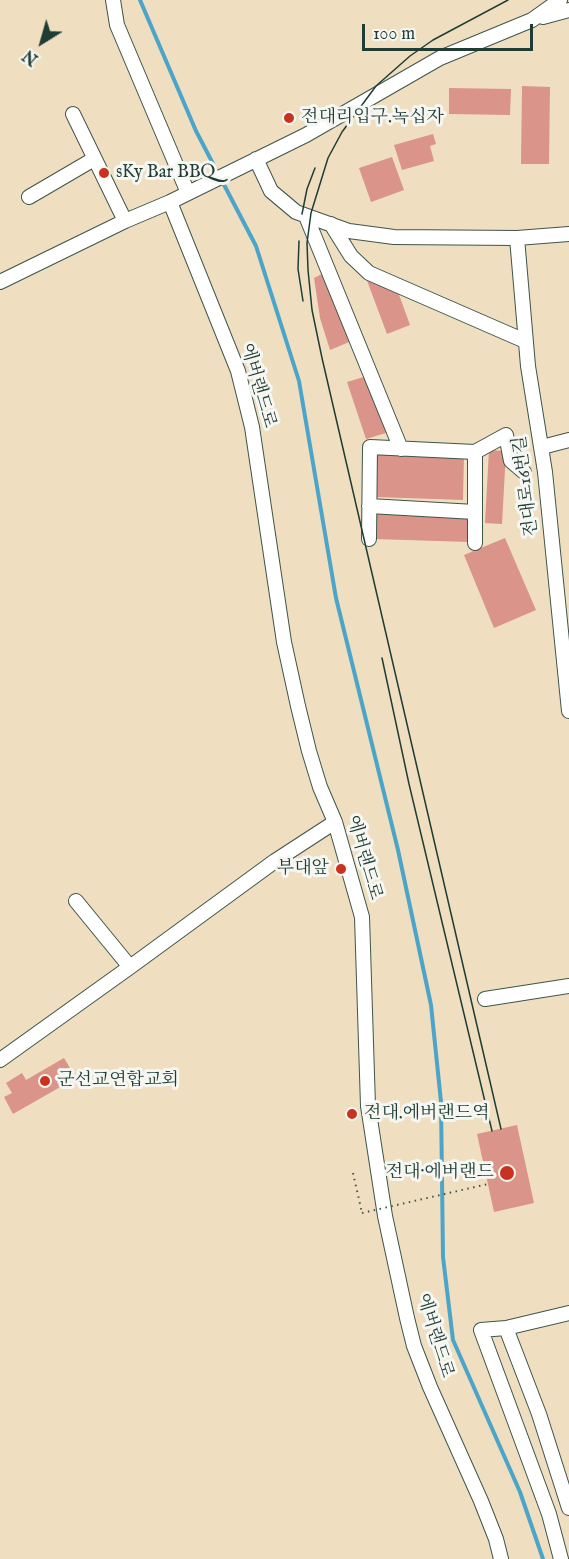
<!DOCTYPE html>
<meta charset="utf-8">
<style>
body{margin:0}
#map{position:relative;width:569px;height:1559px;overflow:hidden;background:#efdfc0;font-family:"IM FELL English",serif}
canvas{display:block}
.north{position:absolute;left:12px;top:12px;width:60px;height:60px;-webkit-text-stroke:4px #f6f6f2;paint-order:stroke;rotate:217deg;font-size:16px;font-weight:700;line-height:24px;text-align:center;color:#1f3d34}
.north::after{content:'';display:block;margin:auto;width:21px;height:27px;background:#1f3d34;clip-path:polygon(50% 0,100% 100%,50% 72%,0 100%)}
.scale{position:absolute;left:362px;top:24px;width:171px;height:27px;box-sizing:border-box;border:3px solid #1f3d34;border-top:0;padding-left:8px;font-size:18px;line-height:21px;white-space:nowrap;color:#1f3d34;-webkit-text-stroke:4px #f6f6f2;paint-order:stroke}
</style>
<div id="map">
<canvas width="569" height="1559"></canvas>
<div class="north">N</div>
<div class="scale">100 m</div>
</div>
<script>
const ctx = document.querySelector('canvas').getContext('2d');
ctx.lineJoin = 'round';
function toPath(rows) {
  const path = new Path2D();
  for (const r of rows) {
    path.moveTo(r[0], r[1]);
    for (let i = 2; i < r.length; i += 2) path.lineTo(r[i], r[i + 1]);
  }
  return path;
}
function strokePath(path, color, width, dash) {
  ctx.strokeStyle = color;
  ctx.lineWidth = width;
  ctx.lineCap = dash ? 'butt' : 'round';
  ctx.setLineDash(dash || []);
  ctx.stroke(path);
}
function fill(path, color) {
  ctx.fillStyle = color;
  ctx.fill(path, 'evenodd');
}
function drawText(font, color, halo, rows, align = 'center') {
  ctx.font = font + ' "IM FELL English","Noto Serif KR",serif';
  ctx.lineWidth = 6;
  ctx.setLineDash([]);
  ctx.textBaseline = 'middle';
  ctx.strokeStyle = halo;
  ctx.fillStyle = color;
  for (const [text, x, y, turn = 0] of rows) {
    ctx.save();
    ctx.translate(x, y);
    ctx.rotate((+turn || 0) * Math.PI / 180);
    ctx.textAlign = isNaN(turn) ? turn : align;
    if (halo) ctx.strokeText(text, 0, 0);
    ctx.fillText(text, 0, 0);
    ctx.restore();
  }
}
const stream = toPath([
 [140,0,196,131,256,246,299,381,336,598,398,850,431,1005,441,1102,443,1257,453,1340,520,1492,543,1559]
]);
const building = toPath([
 [522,86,550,87,549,164,521,164],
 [449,88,511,89,510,115,449,114],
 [433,134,436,144,430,146,434,161,402,170,394,145],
 [392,157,404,190,371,202,359,168],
 [324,273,354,340,330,350,320,318,314,278],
 [366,278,398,292,410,325,387,334],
 [367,376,386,433,366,439,347,382],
 [489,450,506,451,502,524,485,523],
 [377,452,464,455,463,500,375,497],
 [375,512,470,516,469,542,374,539],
 [505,538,536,610,494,628,464,555],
 [64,1058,76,1078,13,1114,4,1097,12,1093,6,1083,22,1073,26,1080],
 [517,1125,534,1203,494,1212,477,1134]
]);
const path = toPath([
 [353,1173,362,1213]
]);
const minor = toPath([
 [113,0,117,25,188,193],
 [543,17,569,10],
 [73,114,125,221],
 [256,159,271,191,296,212,349,231,394,237,517,238],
 [29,197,94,159],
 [306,216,401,449],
 [331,224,351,256,369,273,525,341],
 [569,234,517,238,528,366,545,472,569,711],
 [0,282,125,221,170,202],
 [542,447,569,440],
 [369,506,475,512],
 [369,539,370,447,475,452],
 [475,543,475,452,506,435,511,461,524,472],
 [76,901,130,967],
 [485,999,569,986],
 [0,1060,130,967,275,861,335,822],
 [506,1328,569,1313],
 [501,1559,496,1539,481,1501,430,1387,414,1346,407,1318,385,1216,368,1106,362,917,335,822,320,787,309,751,298,706,284,642,252,427,238,371,170,202,306,135,440,58,532,20,560,0],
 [561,1559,549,1514,481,1330,506,1328,539,1414,569,1508]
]);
const tram = toPath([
 [302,214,307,189,315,168],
 [299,241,298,269,303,301],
 [382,658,409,784,492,1131],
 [501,1129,322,358,312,310,308,270,307,243,311,213,328,158,342,132,376,86,410,56,433,40,508,0]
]);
const pathBridge = toPath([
 [362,1213,488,1184]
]);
const markers = [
 [289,118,6,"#c8321e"],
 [104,173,6,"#c8321e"],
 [341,869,6,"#c8321e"],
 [45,1081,6,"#c8321e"],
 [352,1114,6,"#c8321e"],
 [507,1173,8,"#c8321e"]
];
const poiNames = [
 ["전대리입구.녹십자",301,118],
 ["sKy Bar BBQ",116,173],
 ["부대앞",329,869,"right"],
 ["군선교연합교회",57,1081],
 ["전대.에버랜드역",364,1114],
 ["전대·에버랜드",494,1173,"right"]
];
const streetNames = [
 ["에버랜드로",257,386,74],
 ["전대로16번길",527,486,-97],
 ["에버랜드로",363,858,74],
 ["에버랜드로",434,1336,73]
];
strokePath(stream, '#4ca5c9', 4);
fill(building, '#da948a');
strokePath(minor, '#3e5549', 16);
strokePath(path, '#3e5549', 2, [1.5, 4.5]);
strokePath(minor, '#fff', 14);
strokePath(tram, '#1f3d34', 1.5);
strokePath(pathBridge, '#3e5549', 2, [1.5, 4.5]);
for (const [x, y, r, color] of markers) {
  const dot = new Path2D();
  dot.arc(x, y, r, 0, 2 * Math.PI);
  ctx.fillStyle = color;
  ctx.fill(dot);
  strokePath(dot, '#f6f6f2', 2);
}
drawText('18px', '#1f3d34', '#f6f6f2', poiNames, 'left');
drawText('18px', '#1f3d34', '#f6f6f2', streetNames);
</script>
